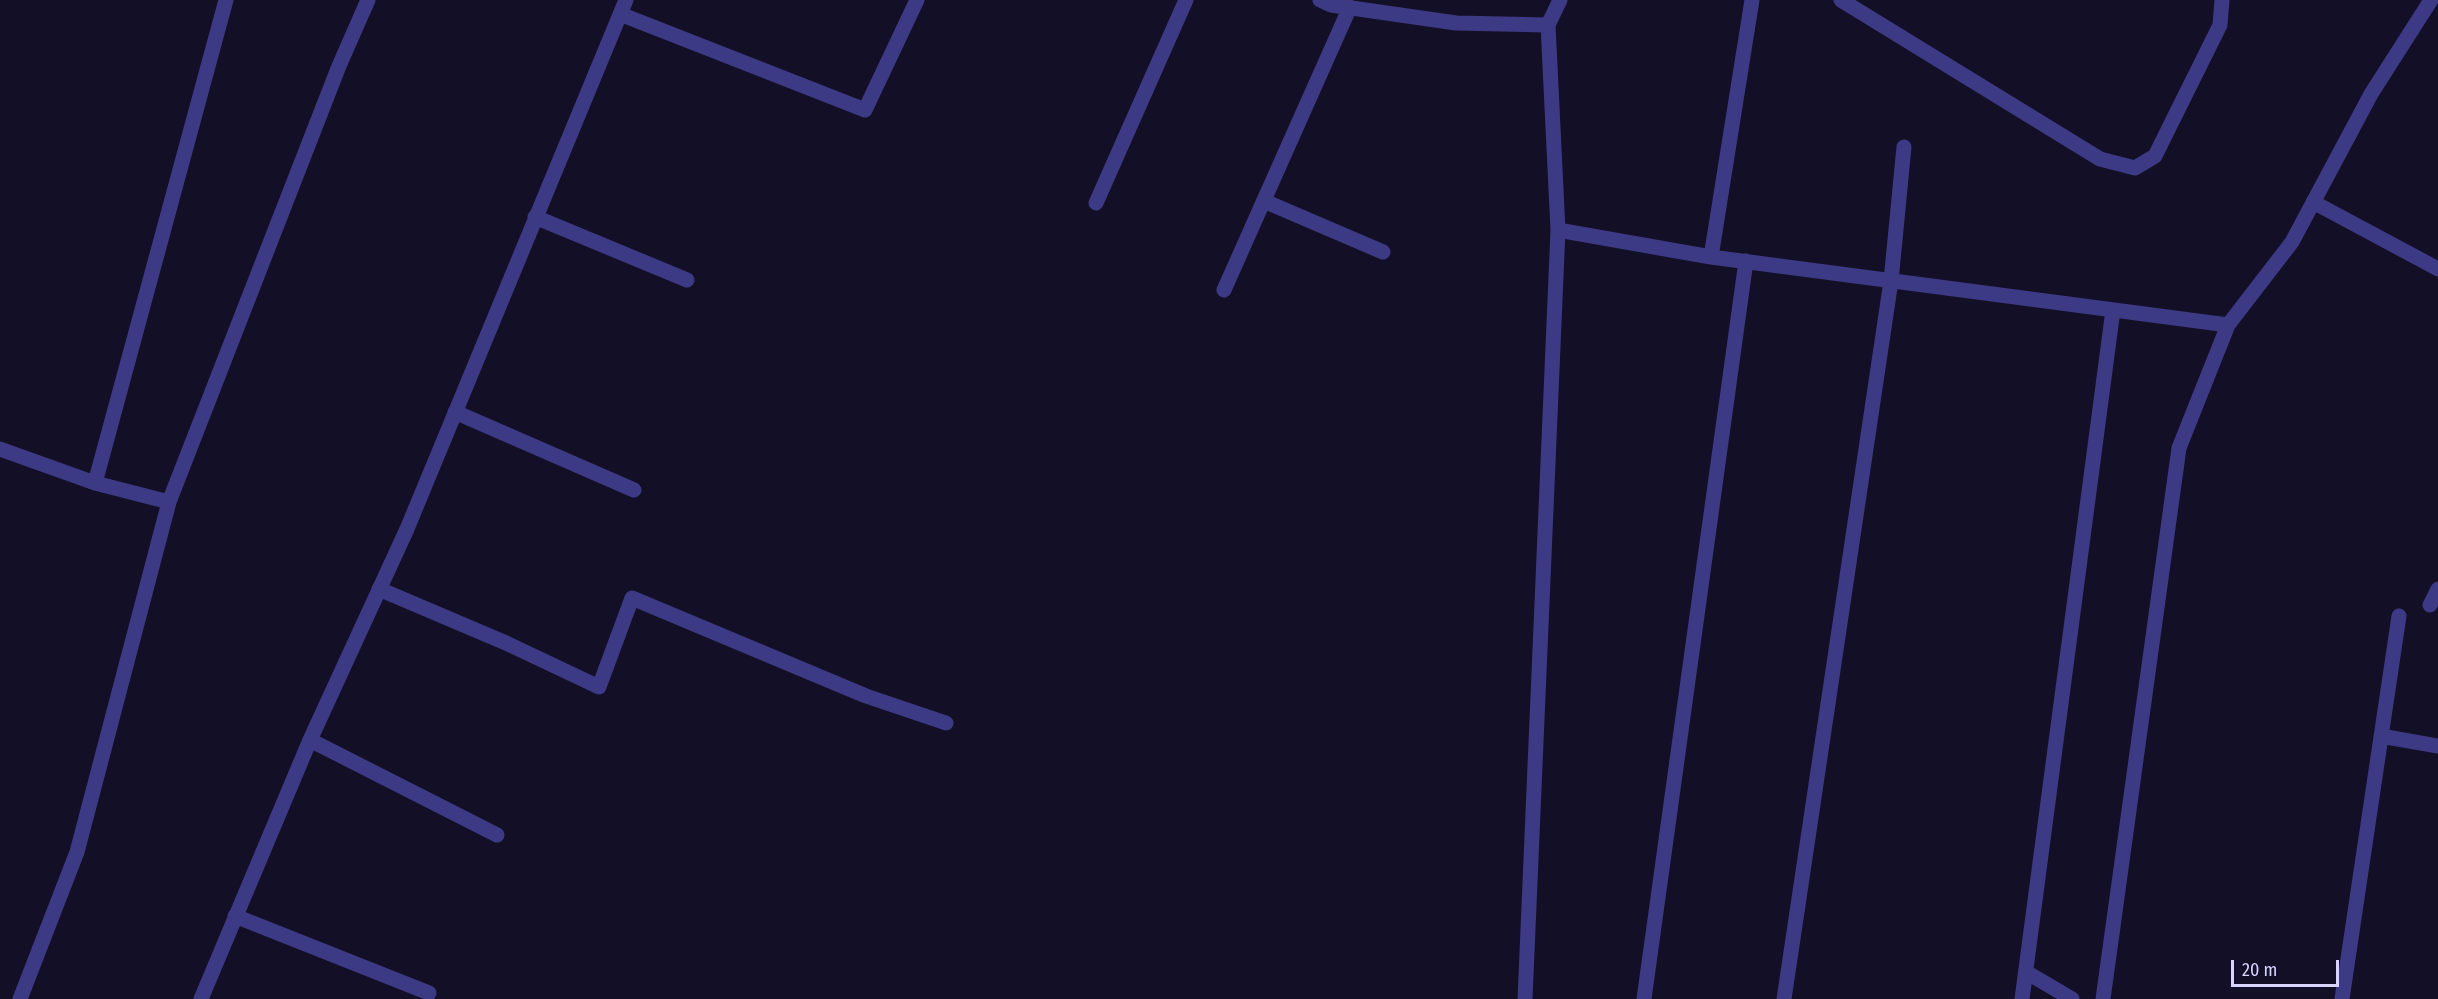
<!DOCTYPE html>
<style>
body{margin:0}
#map{position:relative;width:2438px;height:999px;overflow:hidden;background:#130f26;font-family:"Fira Sans Condensed",sans-serif}
canvas{display:block}
.scale{position:absolute;left:2231px;top:960px;width:108px;height:27px;box-sizing:border-box;border:3px solid #d9d4ff;border-top:0;padding-left:8px;font-size:18px;line-height:21px;white-space:nowrap;color:#d9d4ff;-webkit-text-stroke:4px #130f26;paint-order:stroke}
</style>
<div id="map">
<canvas width="2438" height="999"></canvas>
<div class="scale">20 m</div>
</div>
<script>
const ctx = document.querySelector('canvas').getContext('2d');
ctx.lineJoin = 'round';
function toPath(rows) {
  const path = new Path2D();
  for (const r of rows) {
    path.moveTo(r[0], r[1]);
    for (let i = 2; i < r.length; i += 2) path.lineTo(r[i], r[i + 1]);
  }
  return path;
}
function strokePath(path, color, width, dash) {
  ctx.strokeStyle = color;
  ctx.lineWidth = width;
  ctx.lineCap = dash ? 'butt' : 'round';
  ctx.setLineDash(dash || []);
  ctx.stroke(path);
}
const minor = toPath([
 [1320,0,1331,5,1456,23,1548,25],
 [1841,0,2100,159,2135,168,2155,156,2220,25,2222,0],
 [620,14,865,110,917,0],
 [1264,201,1383,252],
 [2313,202,2438,269],
 [1096,203,1186,0],
 [535,217,687,280],
 [1558,230,1548,25,1560,0],
 [1711,257,1752,0],
 [1224,290,1350,7],
 [455,412,634,490],
 [0,449,95,483,169,502],
 [95,483,226,0],
 [379,589,506,643,599,687,632,598,866,696,946,723],
 [2430,605,2438,589],
 [2381,736,2438,746],
 [310,740,497,835],
 [235,916,429,993],
 [2026,972,2072,999],
 [20,999,77,852,169,502,339,66,368,0],
 [201,999,310,740,407,529,626,0],
 [1525,999,1558,230,1711,257,2228,325,2292,242,2371,94,2431,0],
 [1644,999,1746,261],
 [1784,999,1891,281,1904,147],
 [2022,999,2113,310],
 [2103,999,2179,448,2228,325],
 [2342,999,2399,616]
]);
strokePath(minor, '#3d3a85', 15);
</script>
